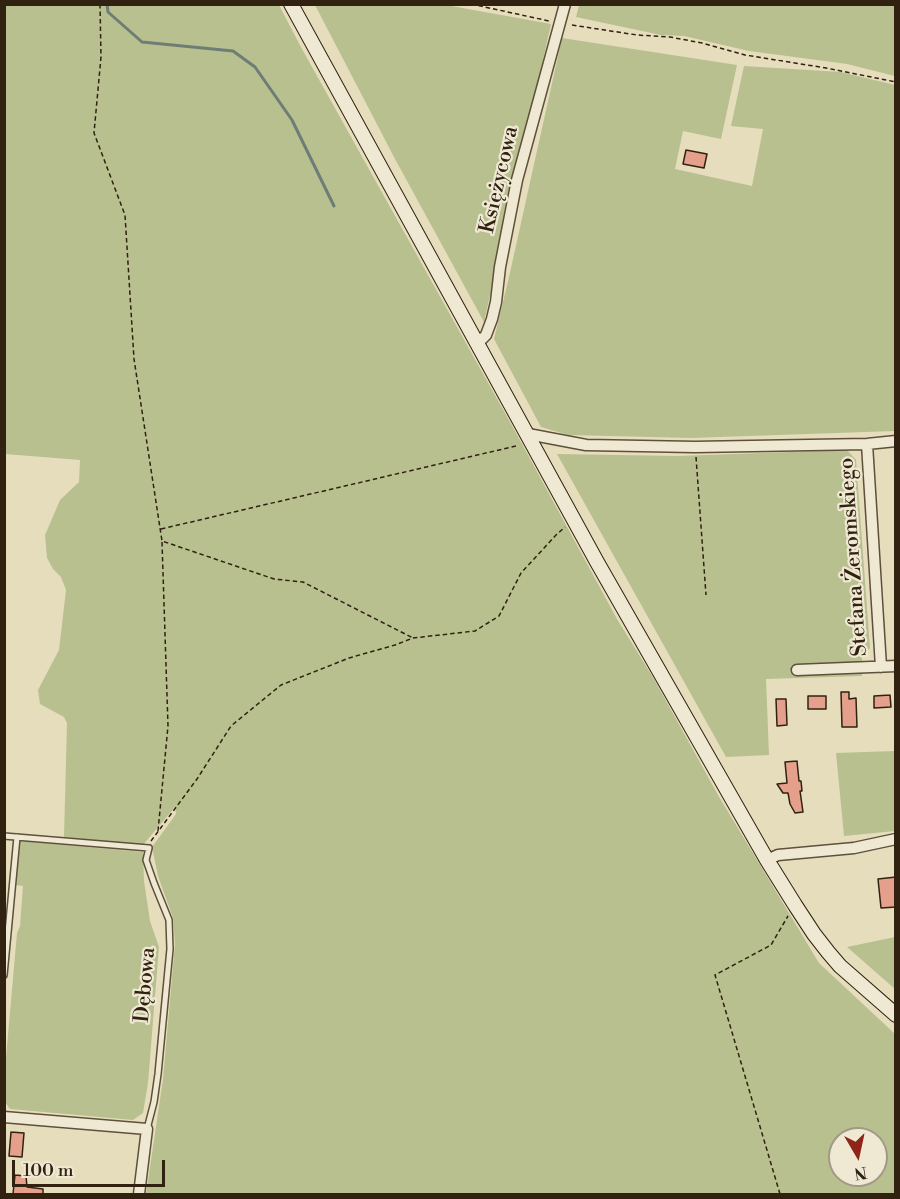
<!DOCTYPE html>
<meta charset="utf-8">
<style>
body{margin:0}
#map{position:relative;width:900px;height:1199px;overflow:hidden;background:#e6ddbd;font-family:"Libre Bodoni",serif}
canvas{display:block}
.frame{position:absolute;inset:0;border:6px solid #302110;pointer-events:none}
.north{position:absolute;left:828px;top:1127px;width:60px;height:60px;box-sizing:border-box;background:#efe9d4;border:2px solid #a39986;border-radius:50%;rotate:171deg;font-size:16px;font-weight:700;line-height:24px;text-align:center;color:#302110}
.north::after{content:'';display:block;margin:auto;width:21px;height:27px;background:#8f2418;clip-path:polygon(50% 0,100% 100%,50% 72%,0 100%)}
.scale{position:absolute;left:12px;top:1160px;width:153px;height:27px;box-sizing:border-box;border:3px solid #302110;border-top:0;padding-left:8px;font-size:18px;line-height:21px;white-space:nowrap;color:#302110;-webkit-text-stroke:4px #efe9d4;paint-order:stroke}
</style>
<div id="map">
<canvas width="900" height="1199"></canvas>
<div class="frame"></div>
<div class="north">N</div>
<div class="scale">100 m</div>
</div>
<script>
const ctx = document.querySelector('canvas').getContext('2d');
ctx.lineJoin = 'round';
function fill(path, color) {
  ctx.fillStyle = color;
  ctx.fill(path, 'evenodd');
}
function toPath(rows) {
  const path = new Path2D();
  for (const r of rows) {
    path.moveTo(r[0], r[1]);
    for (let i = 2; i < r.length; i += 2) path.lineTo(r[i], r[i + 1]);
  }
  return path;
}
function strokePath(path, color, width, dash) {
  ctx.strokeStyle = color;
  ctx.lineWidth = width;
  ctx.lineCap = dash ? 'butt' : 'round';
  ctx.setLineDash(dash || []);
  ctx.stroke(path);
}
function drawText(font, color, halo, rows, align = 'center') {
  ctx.font = font + ' "Libre Bodoni",serif';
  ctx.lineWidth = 4.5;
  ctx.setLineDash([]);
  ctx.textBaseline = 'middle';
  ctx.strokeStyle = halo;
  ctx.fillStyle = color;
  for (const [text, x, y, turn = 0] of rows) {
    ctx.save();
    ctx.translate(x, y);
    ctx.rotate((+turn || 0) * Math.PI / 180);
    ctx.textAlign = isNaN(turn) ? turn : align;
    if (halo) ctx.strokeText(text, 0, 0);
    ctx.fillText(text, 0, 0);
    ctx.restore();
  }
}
const green = toPath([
 [4,5,279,5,302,49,515,431,617,619,654,679,718,795,819,963,895,1034,895,1194,146,1194,163,1079,175,944,173,918,158,876,152,847,176,814,175,807,143,845,64,837,67,723,64,717,40,704,38,690,59,650,66,590,61,577,53,569,47,558,45,535,60,500,79,482,80,460,5,454],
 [840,1139,876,1139,876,1175,840,1175],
 [315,5,446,5,551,24,484,322,395,159],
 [579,5,895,5,895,76,847,64,749,51,684,36,661,35,576,17],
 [562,38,737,65,721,139,683,131,675,169,752,186,763,129,731,126,744,66,841,72,895,85,895,431,691,438,568,435,541,427,494,339,509,277],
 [847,450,856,460,870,648,862,657,862,676,766,679,769,755,726,757,557,454,678,456],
 [895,751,895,831,844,836,836,753],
 [20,841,143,852,144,881,150,921,159,947,148,1083,143,1113,133,1120,10,1109,5,1102,5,1069,17,933,20,926,23,886,16,885],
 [895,937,896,937,895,989,847,947]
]);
const stream = toPath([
 [107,4,108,12,142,42,233,51,255,67,292,120,334,206]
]);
const building = toPath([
 [686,150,707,154,704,168,683,164,686,150],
 [841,692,849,692,849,699,856,698,857,727,842,727,841,692],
 [890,695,891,707,874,708,874,696,890,695],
 [808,696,826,696,826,709,808,709,808,696],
 [776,699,786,699,787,725,777,726,776,699],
 [797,761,799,781,801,781,802,791,800,791,803,812,795,813,790,804,788,793,783,793,777,784,787,783,785,762,797,761],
 [896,877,896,907,881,908,878,879,896,877],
 [11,1132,24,1133,22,1157,9,1156,11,1132],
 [15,1175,26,1176,27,1187,43,1189,43,1194,13,1194,15,1175]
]);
const path = toPath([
 [100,4,101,57,94,133,125,215,134,359,162,541,274,579,303,582,413,638],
 [471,4,549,21],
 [572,25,637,35,670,37,702,43,745,55,826,68,896,82],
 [696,457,706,595],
 [161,529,516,446],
 [158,831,168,726,162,542],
 [151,841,197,779,231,726,281,685,349,658,395,645,413,638,475,631,499,616,521,573,556,535,565,527],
 [780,1194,715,975,771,945,788,916]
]);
const lane = toPath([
 [4,836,149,848,146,860,154,883,169,920,170,949,158,1074,154,1102,147,1129],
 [4,975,17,837]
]);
const street = toPath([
 [478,343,486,335,492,319,496,302,500,267,517,180,565,4],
 [528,434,586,445,695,447,867,444,896,441],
 [867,444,881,667],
 [797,670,896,666],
 [767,860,778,855,854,848,896,839],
 [4,1117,147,1129,139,1194]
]);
const secondary = toPath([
 [291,4,597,562,767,860,795,905,814,934,828,952,840,966,896,1015]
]);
const streetNames = [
 ["Księżycowa",500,180,-77],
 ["Stefana Żeromskiego",854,557,-94],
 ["Dębowa",146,985,-85]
];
fill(green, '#b8c08f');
strokePath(stream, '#6e7d75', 3);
fill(building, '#e5a08c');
strokePath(building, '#302110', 1.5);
strokePath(lane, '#5e503b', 8);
strokePath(street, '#5e503b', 13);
strokePath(secondary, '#302110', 16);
strokePath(path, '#302110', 1.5, [4.5, 3]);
strokePath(lane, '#efe9d4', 5);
strokePath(street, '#efe9d4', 10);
strokePath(secondary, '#efe9d4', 14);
drawText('21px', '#302110', '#efe9d4', streetNames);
</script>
